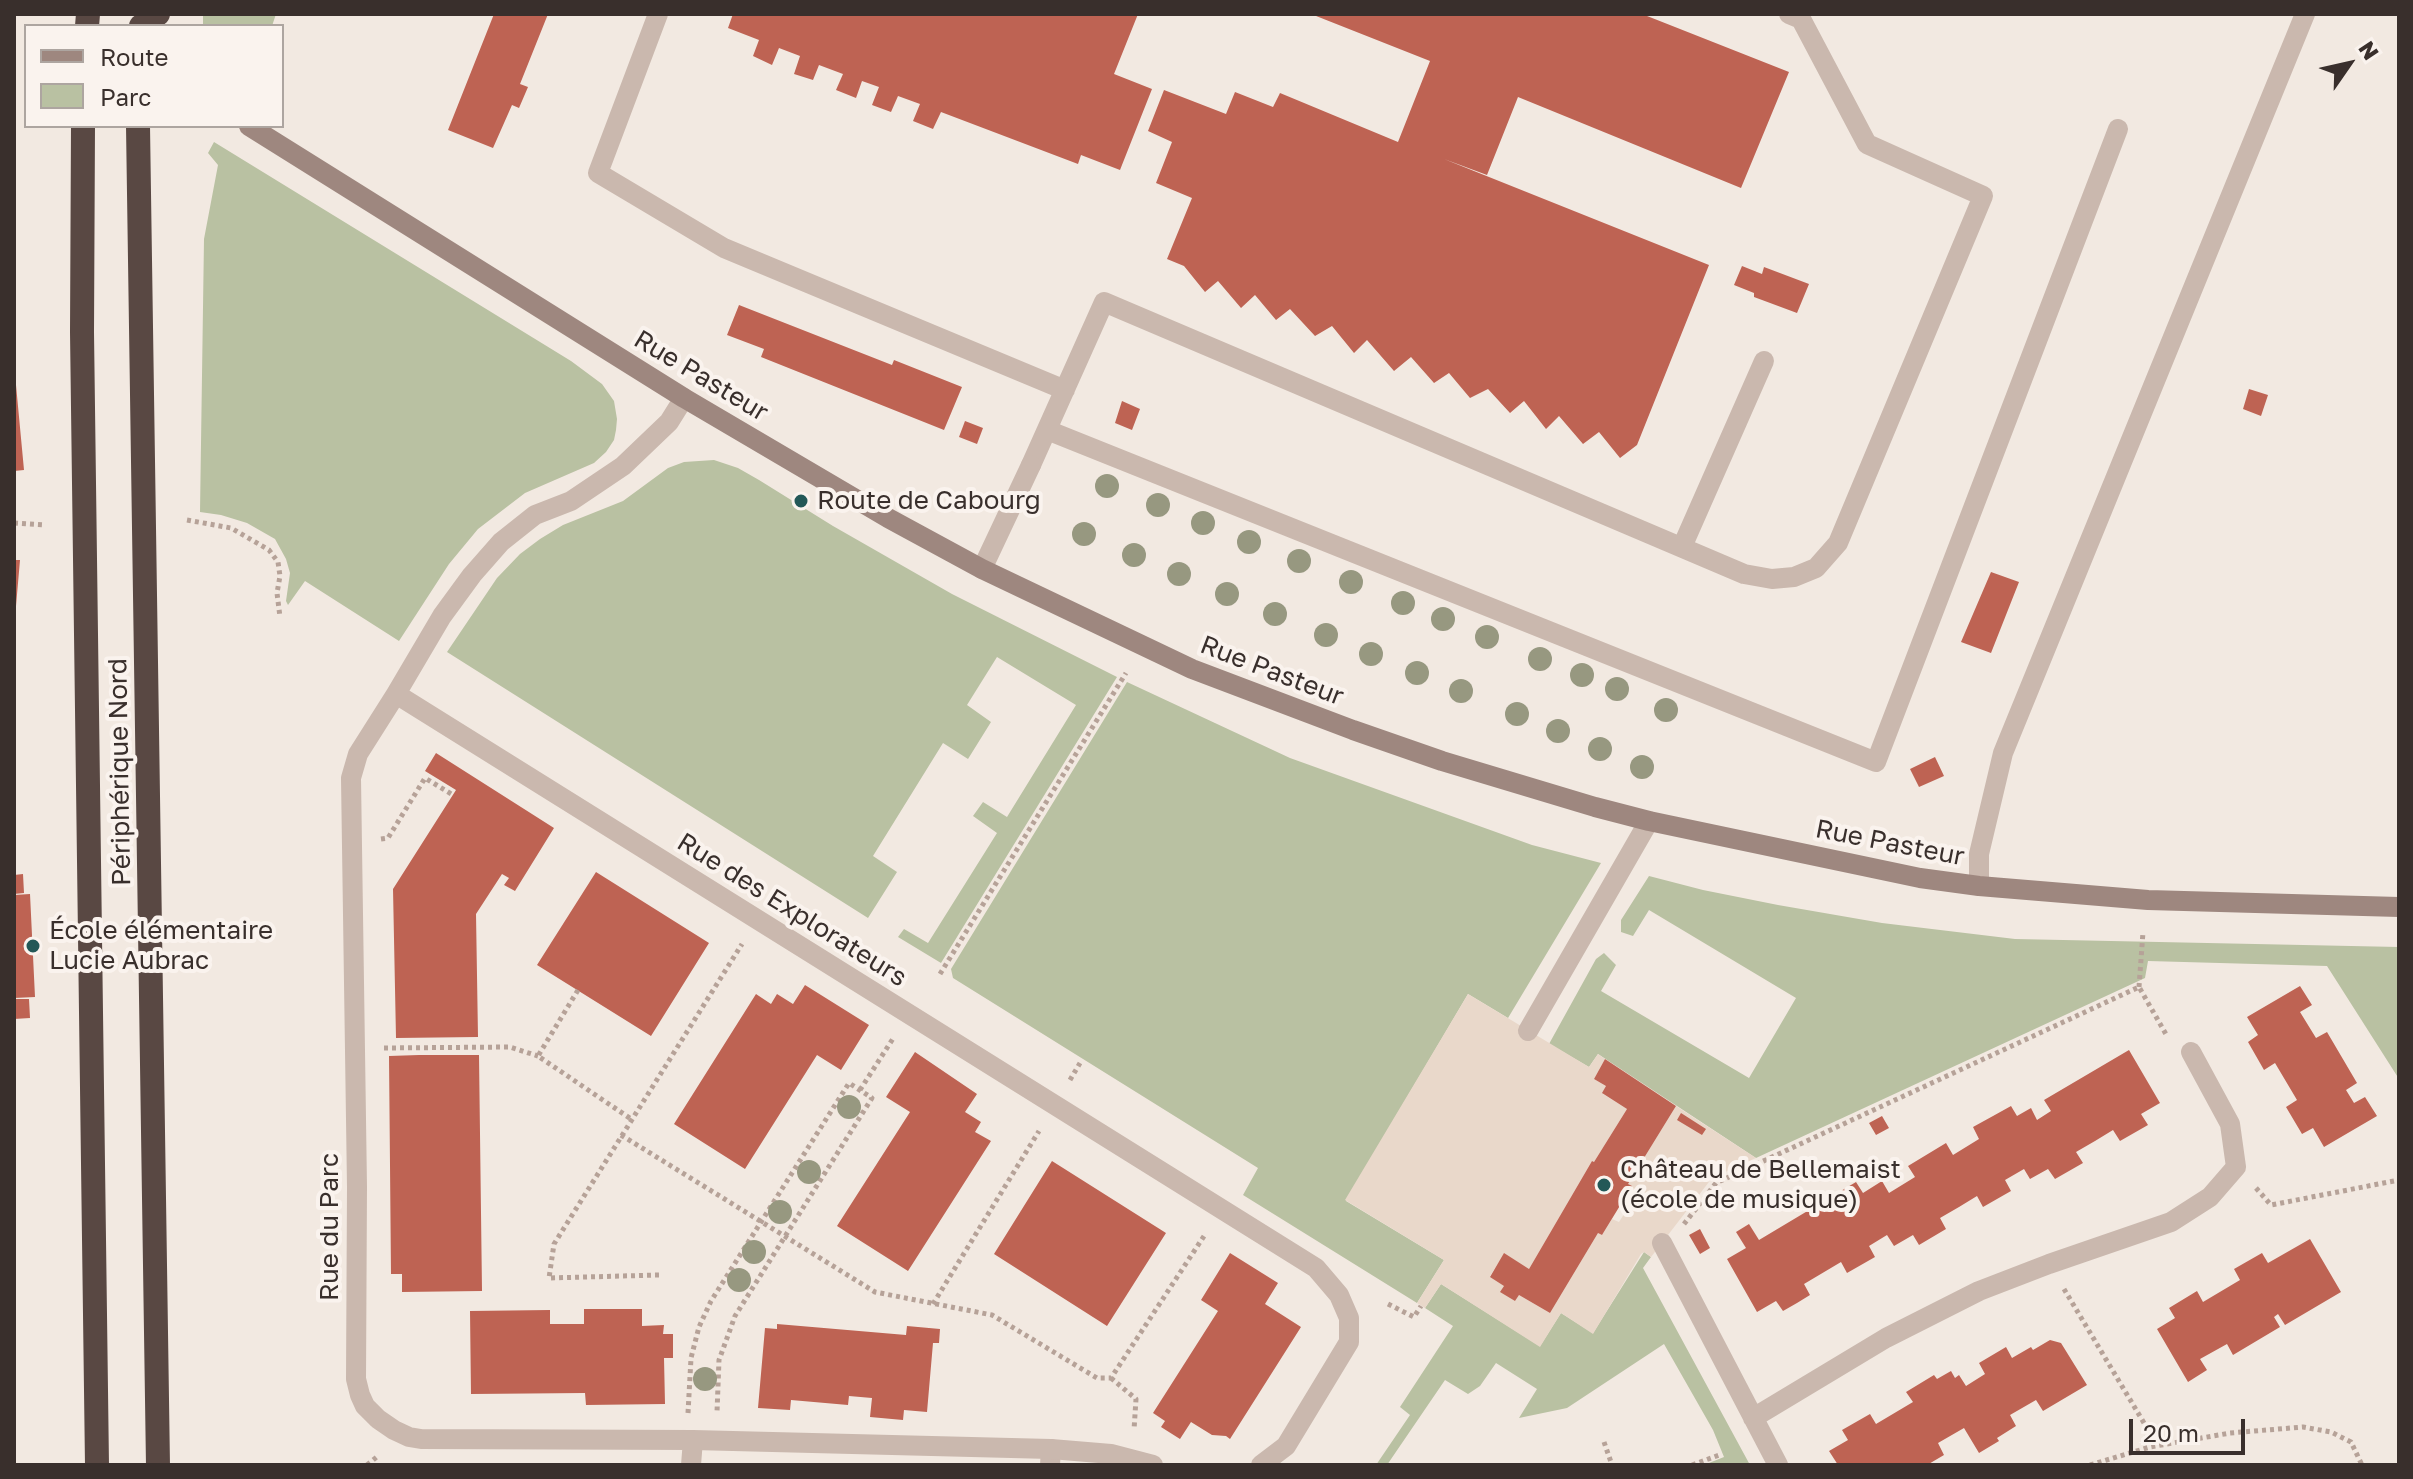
<!DOCTYPE html>
<meta charset="utf-8">
<style>
body{margin:0}
#map{position:relative;width:2413px;height:1479px;overflow:hidden;background:#f2e9e1;font-family:"Golos Text",sans-serif}
canvas{display:block}
.frame{position:absolute;inset:0;border:16px solid #392f2c;pointer-events:none}
.legend{position:absolute;left:24px;top:24px;width:260px;height:104px;box-sizing:border-box;background:#faf3ee;border:2px solid #ada5a0;margin:0;padding:10px 14px;list-style:none;font-size:24px;color:#392f2c}
.legend li{display:flex;align-items:center;gap:16px;height:40px}
.legend b{width:40px;border:2px solid #ada5a0}
.north{position:absolute;left:2309px;top:24px;width:80px;height:80px;-webkit-text-stroke:6px #faf3ee;paint-order:stroke;rotate:56deg;font-size:22px;font-weight:700;line-height:32px;text-align:center;color:#392f2c}
.north::after{content:'';display:block;margin:auto;width:28px;height:36px;background:#392f2c;clip-path:polygon(50% 0,100% 100%,50% 72%,0 100%)}
.scale{position:absolute;left:2129px;top:1419px;width:116px;height:36px;box-sizing:border-box;border:4px solid #392f2c;border-top:0;padding-left:10px;font-size:24px;line-height:28px;white-space:nowrap;color:#392f2c;-webkit-text-stroke:6px #faf3ee;paint-order:stroke}
</style>
<div id="map">
<canvas width="2413" height="1479"></canvas>
<div class="frame"></div>
<ul class="legend">
<li><b style="height:10px;background:#9e877f"></b>Route</li>
<li><b style="height:22px;background:#b9c1a2"></b>Parc</li>
</ul>
<div class="north">N</div>
<div class="scale">20 m</div>
</div>
<script>
const ctx = document.querySelector('canvas').getContext('2d');
ctx.lineJoin = 'round';
function fill(path, color) {
  ctx.fillStyle = color;
  ctx.fill(path, 'evenodd');
}
function toPath(rows) {
  const path = new Path2D();
  for (const r of rows) {
    path.moveTo(r[0], r[1]);
    for (let i = 2; i < r.length; i += 2) path.lineTo(r[i], r[i + 1]);
  }
  return path;
}
function strokePath(path, color, width, dash) {
  ctx.strokeStyle = color;
  ctx.lineWidth = width;
  ctx.lineCap = dash ? 'butt' : 'round';
  ctx.setLineDash(dash || []);
  ctx.stroke(path);
}
function drawText(font, color, halo, rows, align = 'center') {
  ctx.font = font + ' "Golos Text",sans-serif';
  ctx.lineWidth = 8;
  ctx.setLineDash([]);
  ctx.textBaseline = 'middle';
  ctx.strokeStyle = halo;
  ctx.fillStyle = color;
  for (const [text, x, y, turn = 0] of rows) {
    ctx.save();
    ctx.translate(x, y);
    ctx.rotate((+turn || 0) * Math.PI / 180);
    ctx.textAlign = isNaN(turn) ? turn : align;
    if (halo) ctx.strokeText(text, 0, 0);
    ctx.fillText(text, 0, 0);
    ctx.restore();
  }
}
const green = toPath([
 [203,14,276,14,272,26,203,26],
 [214,142,571,361,602,384,614,401,617,419,616,430,614,440,606,452,594,463,525,493,478,529,449,564,399,641,305,581,288,605,286,601,290,573,286,559,275,539,247,523,221,515,200,512,204,239,218,165,208,153],
 [714,460,738,468,759,480,833,526,952,594,1117,677,941,963,898,937,904,929,928,943,997,833,973,816,983,802,1007,817,1076,705,997,657,967,705,991,722,968,759,943,743,873,856,897,872,868,918,447,652,497,578,520,554,540,539,563,525,623,501,668,468,684,462],
 [1127,682,1290,758,1532,845,1601,863,1508,1018,1468,994,1346,1201,1444,1260,1417,1303,1243,1195,1258,1168,953,978,951,969],
 [1649,876,1703,890,1778,905,1882,923,2015,939,2399,947,2399,1079,2327,966,2148,961,2145,978,1756,1158,1598,1054,1589,1067,1549,1044,1596,959,1604,953,1616,965,1601,991,1749,1078,1796,998,1649,910,1633,936,1621,932,1621,920],
 [1644,1252,1651,1257,1643,1268,1750,1465,1704,1465,1724,1457,1713,1430,1664,1344,1567,1408,1519,1418,1537,1389,1496,1363,1480,1386,1468,1394,1445,1380,1387,1465,1376,1465,1410,1415,1400,1407,1453,1326,1425,1308,1441,1284,1540,1346,1561,1313,1593,1333]
]);
const plaza = toPath([
 [1468,994,1589,1067,1598,1054,1605,1059,1594,1079,1606,1086,1603,1094,1627,1109,1594,1162,1592,1161,1529,1269,1504,1254,1490,1276,1504,1286,1501,1292,1515,1301,1519,1295,1550,1313,1598,1233,1602,1235,1612,1219,1619,1222,1628,1208,1621,1203,1628,1184,1676,1106,1756,1158,1712,1178,1651,1257,1644,1252,1641,1254,1593,1334,1561,1313,1540,1347,1441,1284,1425,1308,1417,1303,1444,1260,1345,1200]
]);
const building = toPath([
 [494,14,548,14,520,84,528,87,519,108,512,105,493,148,448,130],
 [733,14,1138,14,1114,74,1152,89,1120,170,1081,155,1078,164,941,112,933,129,913,121,920,104,898,96,891,112,872,105,879,87,862,81,856,98,836,90,843,74,819,65,813,80,794,74,800,56,779,48,772,65,753,56,759,40,728,28],
 [1311,14,1642,14,1789,72,1741,188,1518,97,1487,175,1444,159,1709,265,1637,445,1620,458,1599,432,1583,444,1559,416,1546,429,1524,401,1510,413,1488,389,1470,398,1449,373,1434,383,1411,357,1394,371,1367,340,1354,353,1332,326,1315,336,1290,309,1276,320,1255,295,1241,308,1218,281,1205,292,1184,266,1167,259,1192,198,1156,183,1172,142,1148,131,1164,90,1226,114,1235,92,1273,107,1280,93,1398,142,1430,61],
 [1742,266,1762,274,1764,267,1809,284,1797,313,1754,297,1754,293,1734,285],
 [739,305,892,365,894,360,962,387,944,430,761,357,764,349,727,335],
 [16,385,24,470,14,471,14,386],
 [2249,389,2268,395,2261,416,2243,409],
 [1122,401,1140,409,1132,430,1115,423],
 [965,421,983,428,977,444,959,437],
 [14,560,20,560,16,606,14,606],
 [1991,572,2019,582,1991,653,1961,642],
 [436,753,554,828,515,891,504,885,509,878,502,874,476,914,478,1037,396,1038,393,889,456,790,425,771],
 [1935,757,1944,776,1919,787,1910,769],
 [596,872,709,943,651,1036,537,965],
 [23,874,24,893,14,894,14,875],
 [30,894,35,997,14,998,14,895],
 [805,985,869,1025,841,1070,817,1055,745,1169,674,1124,756,994,771,1004,777,994,793,1004],
 [2300,986,2312,1005,2300,1012,2316,1038,2327,1032,2357,1083,2346,1090,2354,1103,2365,1097,2377,1116,2324,1147,2313,1128,2302,1134,2286,1107,2297,1100,2275,1063,2264,1070,2248,1042,2258,1035,2247,1017],
 [14,999,29,999,30,1018,14,1019],
 [2129,1050,2160,1103,2141,1114,2148,1125,2120,1141,2113,1130,2095,1141,2076,1152,2083,1163,2055,1179,2048,1169,2030,1179,2024,1169,2005,1180,2011,1191,1983,1207,1977,1196,1959,1207,1940,1218,1946,1229,1919,1245,1913,1235,1894,1246,1887,1235,1869,1246,1875,1257,1847,1273,1841,1262,1804,1284,1810,1295,1797,1303,1783,1311,1776,1301,1757,1312,1727,1259,1746,1248,1736,1232,1749,1224,1759,1240,1856,1182,1863,1193,1882,1181,1889,1193,1915,1177,1908,1166,1946,1143,1953,1155,1979,1139,1973,1127,1993,1116,2011,1106,2017,1116,2031,1108,2037,1120,2051,1111,2044,1100],
 [915,1052,977,1094,965,1112,981,1122,975,1132,991,1141,908,1271,837,1226,910,1112,886,1097],
 [419,1055,479,1055,482,1291,402,1292,402,1274,391,1274,389,1056],
 [1605,1059,1676,1106,1628,1184,1632,1186,1602,1235,1598,1233,1550,1313,1519,1295,1515,1301,1500,1292,1504,1286,1490,1277,1504,1253,1529,1269,1592,1161,1594,1162,1627,1109,1602,1093,1606,1086,1594,1079],
 [1681,1113,1706,1129,1702,1135,1677,1120],
 [1882,1116,1889,1128,1876,1135,1869,1123],
 [1052,1161,1166,1233,1107,1326,994,1254],
 [1700,1229,1710,1248,1700,1254,1689,1235],
 [2310,1239,2341,1292,2285,1325,2278,1314,2274,1317,2280,1327,2233,1355,2227,1344,2200,1359,2207,1370,2188,1382,2157,1329,2175,1318,2169,1308,2197,1291,2203,1302,2240,1280,2234,1269,2262,1253,2268,1263],
 [1230,1253,1278,1283,1265,1304,1301,1327,1230,1439,1226,1436,1212,1435,1191,1422,1180,1439,1161,1427,1165,1421,1153,1413,1218,1311,1201,1300],
 [584,1309,642,1309,642,1326,664,1325,663,1334,673,1334,673,1358,664,1358,665,1404,586,1405,585,1393,471,1394,470,1311,550,1310,550,1324,584,1324],
 [777,1324,906,1335,907,1326,940,1329,939,1343,933,1343,927,1412,904,1410,903,1420,870,1417,872,1398,849,1396,848,1405,791,1400,790,1410,758,1408,765,1328,777,1329],
 [2050,1340,2061,1343,2087,1385,2043,1411,2036,1400,2010,1415,2016,1426,1997,1438,1999,1441,1979,1453,1964,1428,1938,1443,1944,1455,1927,1465,1838,1465,1829,1451,1848,1440,1842,1430,1870,1414,1876,1424,1913,1402,1906,1392,1934,1375,1937,1379,1951,1371,1955,1378,1959,1375,1966,1386,1985,1374,1979,1363,2006,1347,2012,1358,2031,1347,2033,1350]
]);
const path = toPath([
 [187,520,231,528,269,550,278,562,280,576,277,593,280,617],
 [14,523,45,525],
 [381,839,388,838,425,778,453,795],
 [940,974,1126,673],
 [2139,987,2143,932],
 [578,990,538,1056,631,1119],
 [384,1048,510,1047,538,1056],
 [1070,1080,1080,1063],
 [860,1090,894,1037],
 [621,1135,875,1292,992,1315,1097,1378,1111,1378,1206,1233],
 [2256,1188,2271,1205,2399,1180],
 [1684,1224,1716,1183,2139,987,2167,1036],
 [659,1275,549,1278,554,1244,742,944],
 [2064,1289,2144,1423,2148,1438],
 [933,1304,1039,1131],
 [1388,1304,1414,1317,1421,1306],
 [1111,1378,1136,1399,1134,1430],
 [688,1413,691,1358,699,1327,711,1301,849,1083,872,1098,735,1316,719,1360,717,1412],
 [1604,1442,1612,1465],
 [367,1465,378,1456],
 [1692,1465,1722,1454],
 [2090,1465,2150,1447,2230,1433,2303,1427,2331,1432,2351,1442,2362,1465]
]);
const lane = toPath([
 [658,14,598,173,724,248,1065,390],
 [1047,430,1876,762,2118,129],
 [1031,465,1104,302,1744,574,1772,579,1794,577,1816,568,1838,543,1983,196,1867,144,1801,19,1789,14],
 [1682,547,1764,361],
 [1528,1031,1649,821],
 [1050,1465,1051,1449]
]);
const street = toPath([
 [684,398,669,422,623,466,571,501,535,515,501,542,472,575,442,616,396,694,1316,1268,1339,1295,1349,1318,1349,1342,1286,1446,1261,1465],
 [982,569,1031,465],
 [396,694,358,754,351,778,357,1187,356,1379,360,1395,365,1406,378,1419,394,1430,409,1437,421,1439,693,1440,691,1465],
 [1979,886,1979,854,2003,753,2305,14],
 [1662,1243,1778,1465],
 [1753,1418,1886,1338,1979,1291,2049,1264,2171,1222,2210,1197,2236,1167,2230,1124,2191,1052],
 [693,1440,1051,1449,1111,1454,1153,1465]
]);
const secondary = toPath([
 [249,126,684,398,888,518,982,569,1192,669,1353,730,1442,761,1595,807,1649,821,1920,878,1979,886,2148,900,2399,907]
]);
const highway = toPath([
 [141,26,158,14],
 [83,126,82,332,97,1465],
 [138,126,158,1465]
]);
const highwayBridge = toPath([
 [87,26,88,14]
]);
const trees = [
 [1107,486],
 [1158,505],
 [1203,523],
 [1084,534],
 [1249,542],
 [1134,555],
 [1299,561],
 [1179,574],
 [1351,582],
 [1227,594],
 [1403,603],
 [1275,614],
 [1443,619],
 [1326,635],
 [1487,637],
 [1371,654],
 [1540,659],
 [1417,673],
 [1582,675],
 [1617,689],
 [1461,691],
 [1666,710],
 [1517,714],
 [1558,731],
 [1600,749],
 [1642,767],
 [849,1107],
 [809,1172],
 [780,1212],
 [754,1252],
 [739,1280],
 [705,1379]
];
const markers = [
 [801,501,8,"#235857"],
 [33,946,8,"#235857"],
 [1604,1185,8,"#235857"]
];
const streetNames = [
 ["Rue Pasteur",701,376,31],
 ["Rue Pasteur",1272,671,21],
 ["Périphérique Nord",120,772,-91],
 ["Rue Pasteur",1890,843,11],
 ["Rue des Explorateurs",792,910,32],
 ["Rue du Parc",330,1227,-90]
];
const poiNames = [
 ["Route de Cabourg",817,501],
 ["École élémentaire",49,931],
 ["Lucie Aubrac",49,961],
 ["Château de Bellemaist",1620,1170],
 ["(école de musique)",1620,1200]
];
fill(green, '#b9c1a2');
fill(plaza, '#e9d8ca');
fill(building, '#be6353');
strokePath(path, '#b6a298', 5, [4, 4]);
strokePath(lane, '#cab8ae', 20);
strokePath(street, '#cab8ae', 20);
strokePath(secondary, '#9e877f', 20);
strokePath(highway, '#594843', 24);
strokePath(highwayBridge, '#594843', 24);
ctx.fillStyle = '#979880';
for (const [x, y] of trees) {
  ctx.beginPath();
  ctx.arc(x, y, 12, 0, 2 * Math.PI);
  ctx.fill();
}
for (const [x, y, r, color] of markers) {
  const dot = new Path2D();
  dot.arc(x, y, r, 0, 2 * Math.PI);
  ctx.fillStyle = color;
  ctx.fill(dot);
  strokePath(dot, '#faf3ee', 3);
}
drawText('26px', '#392f2c', '#faf3ee', streetNames);
drawText('26px', '#392f2c', '#faf3ee', poiNames, 'left');
</script>
